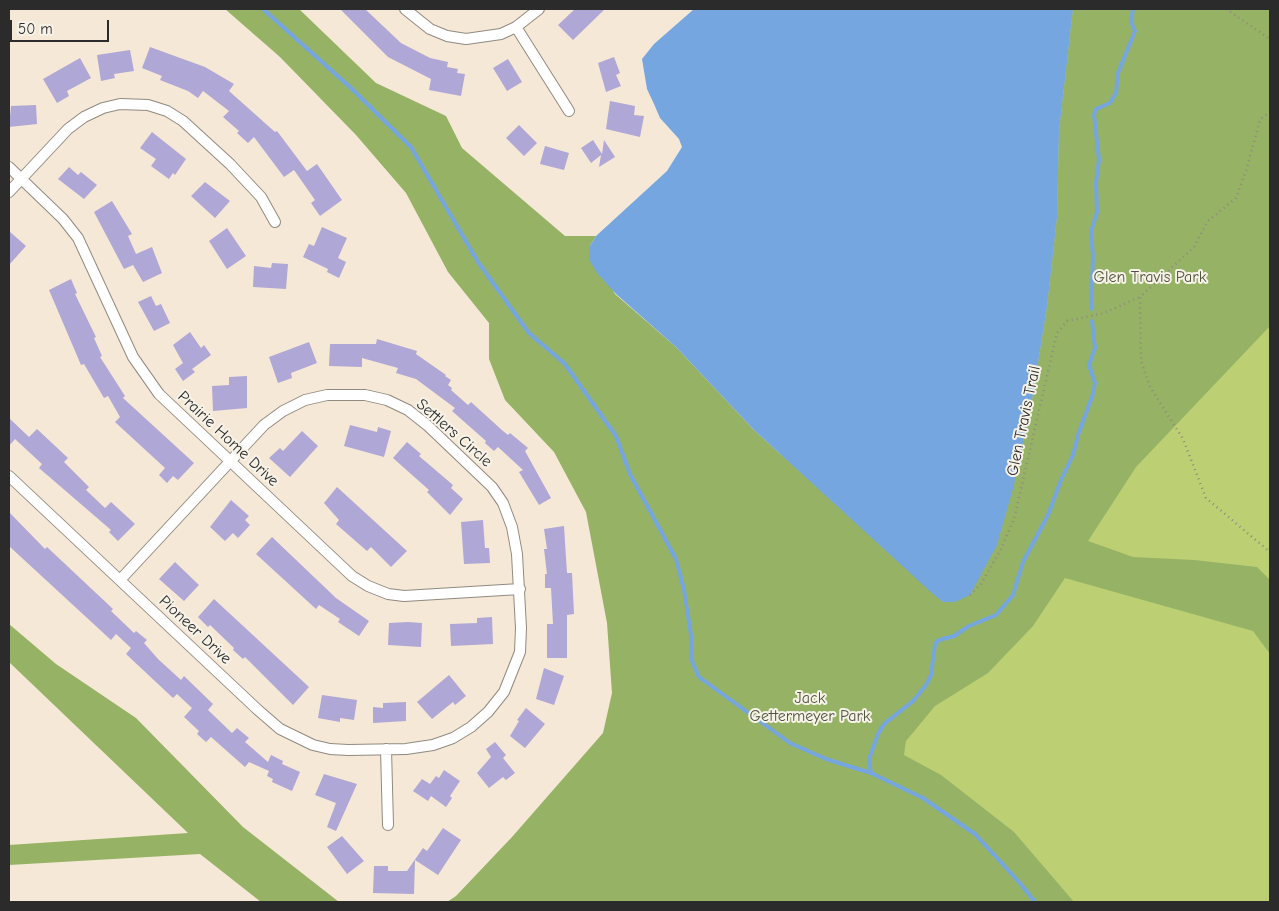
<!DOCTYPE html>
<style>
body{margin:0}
#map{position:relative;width:1279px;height:911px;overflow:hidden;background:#f6e8d6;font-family:"Comic Neue",sans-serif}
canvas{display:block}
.frame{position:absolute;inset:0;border:10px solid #2b2b2b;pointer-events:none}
.scale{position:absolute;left:10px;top:20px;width:99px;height:22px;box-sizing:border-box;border:2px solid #2b2b2b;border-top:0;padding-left:6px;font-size:15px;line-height:18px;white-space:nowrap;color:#2b2b2b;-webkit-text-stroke:4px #f7f3e8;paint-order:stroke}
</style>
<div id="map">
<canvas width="1279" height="911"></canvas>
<div class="frame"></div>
<div class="scale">50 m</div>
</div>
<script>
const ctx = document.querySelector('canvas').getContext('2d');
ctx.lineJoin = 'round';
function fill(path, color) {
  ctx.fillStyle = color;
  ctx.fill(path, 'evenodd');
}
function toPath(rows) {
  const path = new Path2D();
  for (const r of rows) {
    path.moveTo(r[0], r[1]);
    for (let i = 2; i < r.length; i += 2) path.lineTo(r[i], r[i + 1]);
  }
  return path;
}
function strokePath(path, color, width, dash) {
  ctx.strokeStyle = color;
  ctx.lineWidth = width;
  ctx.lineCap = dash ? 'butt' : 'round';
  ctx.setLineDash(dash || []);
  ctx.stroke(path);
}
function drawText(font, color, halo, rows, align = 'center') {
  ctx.font = font + ' "Comic Neue",sans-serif';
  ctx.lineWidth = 4;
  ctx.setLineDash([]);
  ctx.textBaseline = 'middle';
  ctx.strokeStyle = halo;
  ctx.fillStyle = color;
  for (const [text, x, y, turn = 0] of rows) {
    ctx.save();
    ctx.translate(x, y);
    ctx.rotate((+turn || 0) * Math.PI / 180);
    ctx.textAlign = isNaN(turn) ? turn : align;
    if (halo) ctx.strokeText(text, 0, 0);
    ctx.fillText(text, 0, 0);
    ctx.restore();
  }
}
const green = toPath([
 [1055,9,1270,9,1270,902,457,902,609,737]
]);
const forest = toPath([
 [225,9,299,9,376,83,446,116,462,148,565,236,596,236,590,246,615,294,676,347,754,430,943,602,955,602,1032,400,1047,307,1057,217,1059,131,1073,9,1270,9,1270,326,1136,467,1088,541,1133,557,1194,560,1257,567,1270,580,1270,654,1253,631,1065,578,1033,626,988,673,935,706,906,741,904,755,941,775,1014,832,1074,902,447,902,456,896,512,837,603,733,612,693,607,623,586,512,554,452,505,400,489,359,489,323,448,272,406,193,356,135,280,57],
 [9,624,56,664,136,718,243,827,339,902,261,902,200,854,9,865,9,845,188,833,9,662]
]);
const water = toPath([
 [694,9,1073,9,1059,131,1057,217,1047,307,1032,400,1014,485,997,545,970,595,955,602,943,602,933,594,754,430,676,347,616,294,597,273,589,259,590,246,596,236,667,171,682,147,679,139,660,118,654,104,647,89,642,59,654,44]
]);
const stream = toPath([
 [263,9,351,88,411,147,478,262,529,333,565,364,616,436,630,474,676,559,684,590,691,635,692,661,699,677,790,743,826,759,871,773,923,798,975,834,1019,882,1035,902],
 [1091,309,1093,256,1091,232,1097,212,1096,183,1099,160,1094,115,1096,109,1110,103,1116,93,1118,73,1135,31,1131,22,1133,9],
 [871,773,869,759,878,734,884,724,913,701,926,685,931,675,935,644,939,640,954,636,969,626,996,615,1013,595,1023,562,1048,515,1061,480,1073,455,1078,435,1093,394,1095,383,1089,365,1095,348,1092,321]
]);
const building = toPath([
 [340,9,365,9,401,43,430,58,448,62,447,67,458,69,457,73,465,74,461,96,429,90,431,79,388,57],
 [575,9,605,9,573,40,558,25],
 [150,47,205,67,234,84,229,91,275,132,277,131,307,171,317,164,342,200,320,216,311,203,315,200,294,170,284,177,254,137,248,143,237,133,239,131,223,117,229,111,203,91,198,98,188,91,160,80,162,76,142,68],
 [130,50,134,71,114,74,115,78,101,81,97,55],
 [614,57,620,73,616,75,621,86,606,92,598,63],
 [80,58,91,78,67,91,69,96,57,103,43,79],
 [508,59,522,82,507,91,493,68],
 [610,101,635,106,634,115,644,116,640,137,606,129],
 [36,105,37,124,9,127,11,106],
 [519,125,537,143,524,156,506,138],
 [152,132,186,159,175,175,173,173,169,179,151,166,156,159,140,148],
 [593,140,602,154,604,140,615,157,599,167,601,155,591,163,581,148],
 [545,146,569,153,564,170,540,164],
 [69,167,78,175,81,172,97,185,84,199,58,179],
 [205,182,230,201,215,218,191,196],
 [112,201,132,234,128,236,136,254,152,247,162,273,143,282,133,265,124,269,94,212],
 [322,227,347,238,338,258,346,262,339,278,327,272,328,269,303,257,309,244,314,246],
 [227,228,246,256,227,269,209,241],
 [9,231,26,246,9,265],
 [272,263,288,264,286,289,253,287,254,266,271,268],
 [71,279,77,293,75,294,96,337,94,338,102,356,100,357,125,396,123,398,194,463,178,480,173,476,167,483,159,475,165,468,115,422,120,417,108,396,104,398,84,364,81,365,49,290],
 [151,296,156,306,161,304,170,323,154,331,138,302],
 [190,332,201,348,204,345,211,355,192,369,195,372,183,381,175,369,183,363,173,345],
 [377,339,417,351,416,354,446,375,445,376,451,380,448,385,452,388,451,390,468,405,471,402,503,431,508,435,510,433,528,448,525,451,551,498,539,505,519,472,523,470,498,447,494,451,485,443,486,441,452,411,455,408,416,379,396,373,398,368,362,358,362,367,329,366,330,344,376,344],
 [309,342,317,363,291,373,292,378,278,383,269,357],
 [247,376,247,408,213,411,212,386,229,385,229,377],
 [9,418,29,437,37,429,68,458,64,462,89,487,86,490,105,508,111,502,135,524,118,541,109,532,111,530,39,468,42,464,15,439,9,446],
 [350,425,377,432,378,427,391,431,384,457,344,446],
 [302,431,318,446,290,477,269,458,280,448,283,451],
 [407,442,421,454,419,456,453,485,451,488,463,499,450,515,427,492,429,490,393,458],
 [337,487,407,551,391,567,371,547,367,551,336,524,339,520,324,503],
 [231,500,249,516,245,520,250,525,238,538,233,533,225,541,210,527],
 [9,512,45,549,47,547,113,609,111,611,134,633,136,631,147,640,144,643,158,659,181,680,184,676,213,704,208,710,232,733,237,728,249,738,245,742,268,762,271,755,283,761,282,764,300,772,292,791,272,782,273,779,267,776,269,771,249,762,245,767,211,737,206,742,197,734,199,731,184,717,192,708,177,694,173,698,126,654,131,648,116,634,111,640,9,546],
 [483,520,485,548,489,548,490,563,464,564,461,522],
 [564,526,567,573,572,573,574,614,567,615,567,658,547,658,547,624,553,624,551,588,545,588,545,574,547,574,544,549,547,549,544,529],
 [272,537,336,598,369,621,359,636,338,622,340,619,319,605,316,609,256,554],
 [175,562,199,585,184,601,159,579],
 [214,599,309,687,293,705,245,657,243,659,233,650,234,648,210,625,208,627,198,617],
 [492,617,493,644,451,646,450,624,477,623,477,618],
 [408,622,422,623,421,647,388,645,389,623],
 [544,668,564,676,554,705,536,699],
 [449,675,466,696,455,705,453,702,432,719,417,702],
 [322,695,357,700,354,720,340,718,340,722,318,718],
 [406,702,406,721,373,723,373,707,383,708,383,703],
 [526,708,545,724,525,748,510,736,519,721,517,720],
 [495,742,506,755,503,758,515,773,506,780,503,777,489,788,477,773,491,757,486,749],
 [444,770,460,781,450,796,452,798,446,807,431,796,428,801,413,791,422,779,430,784,436,776,439,778],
 [324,774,357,784,336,831,327,827,336,803,315,795],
 [443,828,461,840,438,875,415,860,414,894,373,893,374,866,388,866,388,871,407,871,423,848,427,851],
 [342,836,364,861,347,874,327,847]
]);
const path = toPath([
 [1226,9,1270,39],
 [1270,111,1260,120,1246,171,1236,198,1207,222,1194,247,1140,297,1141,361,1150,387,1183,439,1206,498,1270,552],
 [970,595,981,584,1000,551,1014,519,1057,333,1067,321,1104,313,1140,297]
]);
const street = toPath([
 [405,9,430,29,447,36,466,39,501,34,516,27,539,9],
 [516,27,569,111],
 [9,167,63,219,78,238,133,357,159,394,352,576,368,586,388,594,404,596,520,589],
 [9,192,68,129,84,117,103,108,120,104,148,105,167,111,183,121,230,164,261,197,275,222],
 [9,476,258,710,280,729,313,745,330,749,348,750,406,749,433,745,453,738,471,727,488,712,504,692,520,652,521,628,517,554,512,527,503,503,492,487,427,425,408,410,387,400,365,395,327,395,305,400,283,411,264,425,120,580],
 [386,749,388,825]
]);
const parkNames = [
 ["Glen Travis Park",1150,277],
 ["Jack",810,698],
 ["Gettermeyer Park",810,716]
];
const streetNames = [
 ["Glen Travis Trail",1024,421,-78],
 ["Settlers Circle",454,433,41],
 ["Prairie Home Drive",228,439,43],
 ["Pioneer Drive",195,630,43]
];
fill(green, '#bccf73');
fill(forest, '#95b265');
fill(water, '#76a6e0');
strokePath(stream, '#76a6e0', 4);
fill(building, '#afa7d5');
strokePath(street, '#908a80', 12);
strokePath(path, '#908a80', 2.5, [1, 4]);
strokePath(street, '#fff', 10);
drawText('16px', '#4f543d', '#f7f3e8', parkNames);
drawText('16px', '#2b2b2b', '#f7f3e8', streetNames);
</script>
